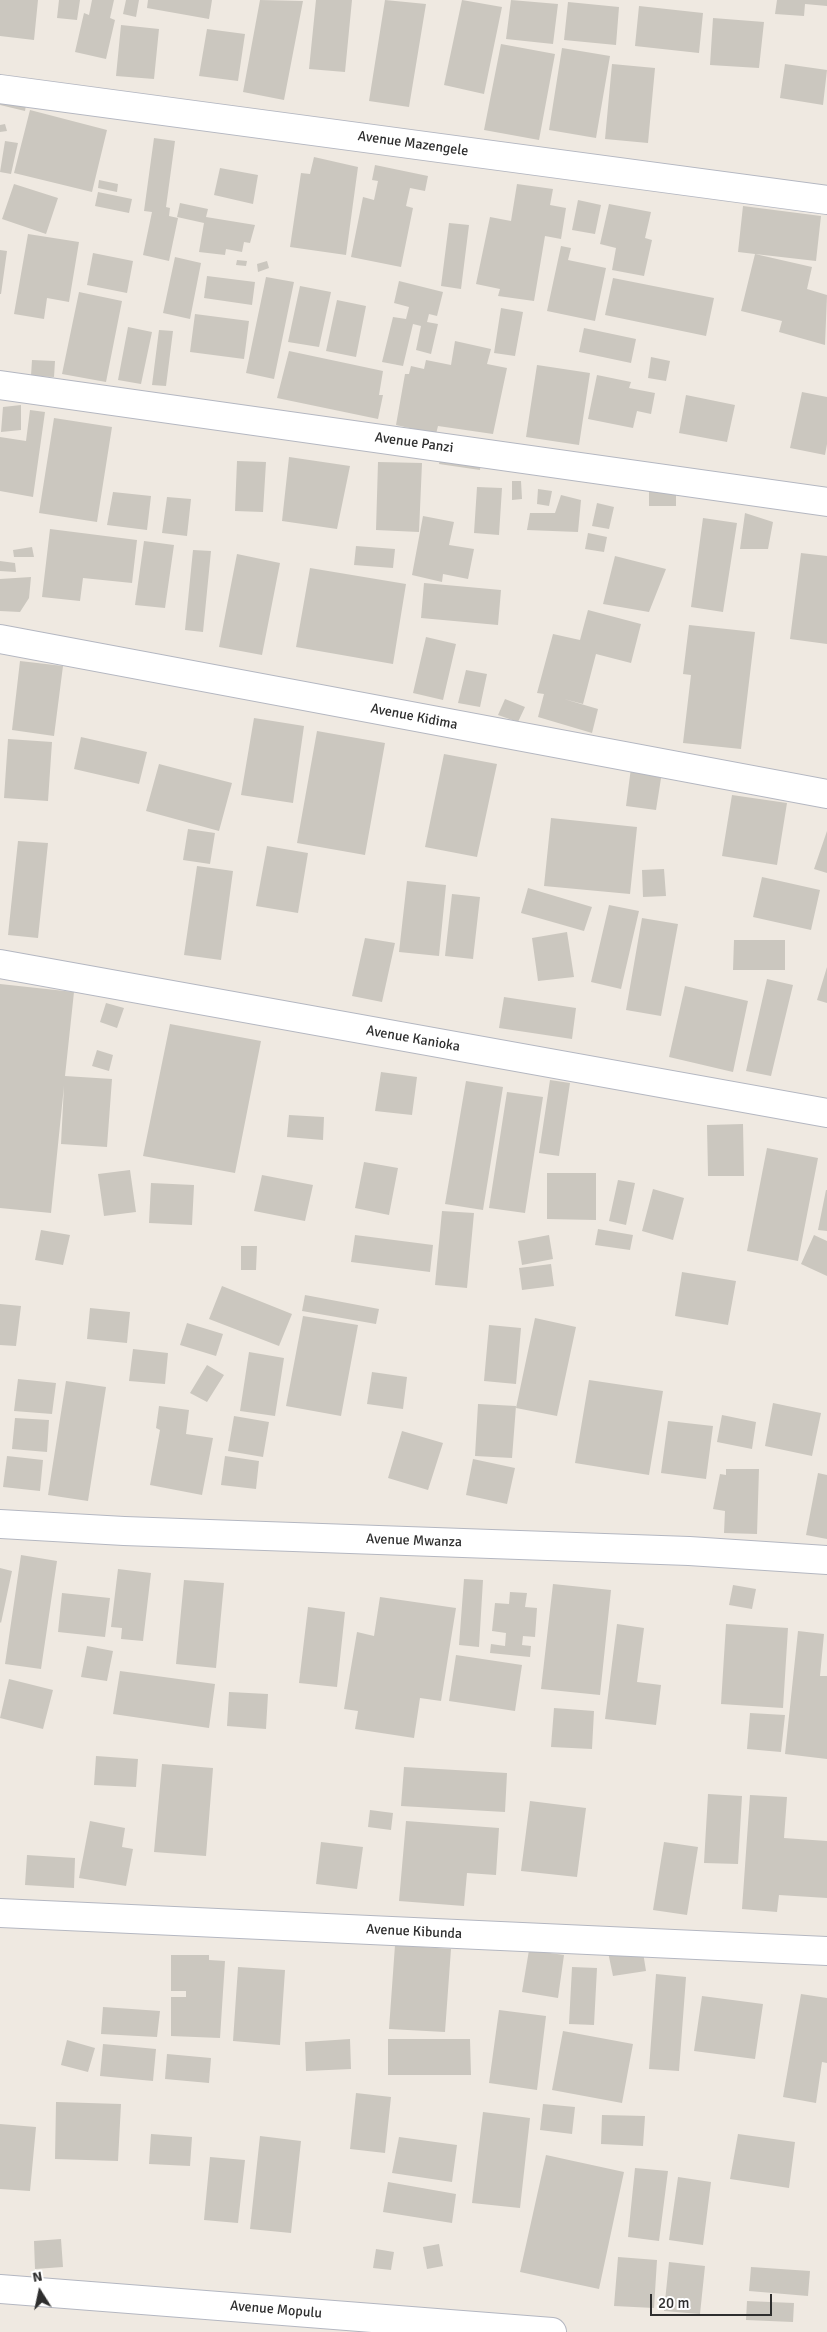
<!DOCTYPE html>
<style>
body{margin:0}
#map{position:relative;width:827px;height:2332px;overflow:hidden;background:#efe9e1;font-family:Signika,sans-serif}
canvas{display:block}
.north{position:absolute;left:15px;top:2267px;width:50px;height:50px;-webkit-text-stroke:4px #fff;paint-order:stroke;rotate:350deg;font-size:14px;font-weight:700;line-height:20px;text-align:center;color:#2e2e2e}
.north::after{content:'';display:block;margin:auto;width:18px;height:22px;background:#2e2e2e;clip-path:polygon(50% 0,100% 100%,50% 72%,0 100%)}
.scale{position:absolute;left:650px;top:2294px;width:122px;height:22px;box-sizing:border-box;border:2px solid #2e2e2e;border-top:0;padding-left:6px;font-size:15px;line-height:18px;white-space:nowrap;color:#2e2e2e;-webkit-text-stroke:4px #fff;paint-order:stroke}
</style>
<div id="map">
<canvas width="827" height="2332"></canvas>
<div class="north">N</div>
<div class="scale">20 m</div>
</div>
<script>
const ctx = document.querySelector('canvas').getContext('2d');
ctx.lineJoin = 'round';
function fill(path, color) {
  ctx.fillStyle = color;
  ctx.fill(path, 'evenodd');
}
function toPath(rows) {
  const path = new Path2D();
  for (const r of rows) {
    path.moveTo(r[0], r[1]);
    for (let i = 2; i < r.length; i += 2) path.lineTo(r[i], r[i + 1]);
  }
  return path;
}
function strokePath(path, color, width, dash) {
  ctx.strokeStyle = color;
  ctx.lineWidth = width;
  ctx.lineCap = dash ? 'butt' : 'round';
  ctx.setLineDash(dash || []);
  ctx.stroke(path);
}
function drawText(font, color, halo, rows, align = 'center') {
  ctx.font = font + ' Signika,sans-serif';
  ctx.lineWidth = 4;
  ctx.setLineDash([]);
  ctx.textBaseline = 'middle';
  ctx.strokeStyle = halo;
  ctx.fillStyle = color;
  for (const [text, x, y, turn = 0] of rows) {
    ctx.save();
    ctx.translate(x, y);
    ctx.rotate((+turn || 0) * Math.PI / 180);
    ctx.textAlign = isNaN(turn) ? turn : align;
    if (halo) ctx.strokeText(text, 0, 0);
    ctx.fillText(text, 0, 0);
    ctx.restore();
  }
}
const building = toPath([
 [0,0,38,0,34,40,0,36],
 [59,0,80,0,77,20,57,18],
 [92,0,114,0,110,18,115,20,106,59,75,52,84,13,89,15],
 [126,0,139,0,136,17,123,14],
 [148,0,212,0,209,19,147,8],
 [260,0,303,1,284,100,243,92],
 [316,0,352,0,345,72,309,69],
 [385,0,426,4,409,107,369,101],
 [462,0,502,7,484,94,444,85],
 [511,0,558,4,553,44,506,39],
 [777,0,827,0,827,6,805,4,804,16,775,14],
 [568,2,619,7,616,45,564,40],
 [639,6,703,13,699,53,635,46],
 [713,18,764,22,759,68,710,65],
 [121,25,159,29,154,79,116,76],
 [207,29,245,34,238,81,199,76],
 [501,44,555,54,539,140,484,130],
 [562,48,610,56,596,138,549,130],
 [612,64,655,68,648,143,605,139],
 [785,64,827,70,823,105,780,98],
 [1,98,26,105,25,111,0,105],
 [30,110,107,130,92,192,14,173],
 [5,124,7,131,0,132,0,125],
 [154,138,175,141,166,207,170,208,169,216,178,218,169,261,143,255,152,212,144,211],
 [5,141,18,143,11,174,0,172],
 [314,157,358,167,346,255,290,247,301,173,310,174],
 [375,165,428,176,425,191,410,188,406,206,413,208,401,267,351,257,363,197,374,200,378,181,372,180],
 [220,168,258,175,253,204,214,195],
 [99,180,118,184,117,192,98,188],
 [14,184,58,198,46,234,2,219],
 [517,184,553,189,550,205,566,208,561,239,545,236,534,301,498,296,500,289,476,284,490,217,511,221],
 [98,192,132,199,129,213,95,206],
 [578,200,601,205,595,234,572,230],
 [180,203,208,209,206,217,255,225,250,243,244,242,242,252,226,249,225,255,199,252,204,223,177,217],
 [609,204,651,212,645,238,652,240,644,276,612,270,616,248,600,244],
 [743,206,821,216,816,261,755,254,812,267,807,289,827,295,825,345,779,332,782,321,741,311,755,254,738,252],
 [449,223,469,225,461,289,441,286],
 [28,234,79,242,69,302,47,298,44,319,14,314],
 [561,246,571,248,568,260,606,268,595,321,547,311],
 [0,250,7,251,1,294,0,294],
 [93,253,133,261,127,293,87,285],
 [175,257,201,263,190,319,163,313],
 [237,260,247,261,246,266,236,265],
 [267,261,269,268,258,272,257,264],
 [207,276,255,282,252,305,204,298],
 [266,277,294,282,274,379,246,373],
 [613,278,714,298,706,336,605,315],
 [399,281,443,292,437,316,429,314,427,322,438,324,431,354,416,350,421,326,413,324,403,366,382,362,393,317,406,319,409,307,394,303],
 [300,286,331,292,319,347,288,342],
 [79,292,122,301,106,382,62,374],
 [337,300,366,306,356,357,326,351],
 [501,308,523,312,515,356,494,353],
 [195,314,249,321,244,359,190,352],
 [128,327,152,332,141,384,118,380],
 [584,328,636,339,631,363,579,352],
 [159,330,173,331,166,386,152,385],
 [455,341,491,349,487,364,507,368,493,434,438,426,436,434,396,425,405,374,409,374,411,366,424,369,426,360,451,365],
 [289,351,383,371,379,395,383,395,378,419,277,398],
 [651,357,670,361,666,381,648,378],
 [32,360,55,361,54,377,31,376],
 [537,365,590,373,579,445,526,437],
 [597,375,631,382,629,388,655,393,651,414,637,411,633,428,588,419],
 [802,392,827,397,827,444,825,455,790,448],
 [686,395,735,405,727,442,679,433],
 [21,405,21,430,1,432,3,407],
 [30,410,45,412,33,497,0,491,0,437,26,441],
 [54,418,112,427,97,522,39,513],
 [441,455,481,461,480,470,439,464],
 [289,457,350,466,337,529,282,521],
 [237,461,266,462,263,512,235,511],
 [378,462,422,463,419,532,376,530],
 [512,481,521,481,522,499,512,500],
 [477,487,502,488,499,535,474,533],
 [538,489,552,491,549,506,537,504],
 [649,489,676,490,676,506,649,506],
 [113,492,151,496,147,530,107,525],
 [561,495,581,500,578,532,527,530,530,513,555,513],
 [167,497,191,499,187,536,162,533],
 [597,503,614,507,609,529,592,526],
 [745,513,773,522,768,549,740,549],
 [423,516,454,522,449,545,474,549,468,579,443,574,442,582,412,575],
 [703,518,737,523,723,612,691,607],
 [50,529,137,540,132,583,83,578,80,601,42,597],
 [588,533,607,537,604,552,585,549],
 [144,541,174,545,165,608,135,605],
 [356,546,395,549,393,568,354,565],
 [32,547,34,557,14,557,13,550],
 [193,550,211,551,203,632,185,630],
 [801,553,827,556,827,644,790,639],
 [237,554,280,563,262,655,219,647],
 [615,556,666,569,649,612,603,604],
 [0,561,15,563,16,572,0,571],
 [310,568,406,584,393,664,296,647],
 [31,577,29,598,20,612,0,611,0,579],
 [424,583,501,590,498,625,421,618],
 [588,610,641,624,631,663,596,654,583,704,564,699,598,709,592,733,538,717,544,694,537,693,553,634,580,640],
 [689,625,755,632,741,749,683,743,691,675,683,674],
 [426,637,456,644,443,700,413,693],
 [20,661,63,666,54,736,12,730],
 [466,670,487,674,480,707,458,703],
 [505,699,525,707,518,722,498,715],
 [254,718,304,726,293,803,241,795],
 [317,731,385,743,365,855,297,843],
 [81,737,147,752,139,784,74,769],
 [8,739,52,742,48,801,4,798],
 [444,754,497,764,477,857,425,847],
 [159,764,232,783,219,831,146,811],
 [631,768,662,772,656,810,626,806],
 [732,795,787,803,777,865,722,856],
 [551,818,637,827,630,894,544,886],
 [188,829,215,833,210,864,183,860],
 [827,831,827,873,814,869],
 [18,841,48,843,38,938,8,935],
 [267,846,308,853,298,913,256,906],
 [197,866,233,871,221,960,184,955],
 [664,869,666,896,643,897,642,870],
 [762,877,820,890,811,930,753,917],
 [407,881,446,885,439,956,399,952],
 [528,888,592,907,584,931,521,913],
 [452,894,480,897,473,959,445,956],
 [609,905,639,911,621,989,591,982],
 [642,918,678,924,661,1016,626,1010],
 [567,932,574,977,538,981,532,938],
 [365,938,395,943,382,1002,352,996],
 [734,940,785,940,785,970,733,970],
 [827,967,827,1003,817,1000],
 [767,979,793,985,771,1076,746,1071],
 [0,984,74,992,65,1076,112,1079,107,1147,61,1144,64,1086,51,1213,0,1208],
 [685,986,748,1001,733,1072,669,1057],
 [504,997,576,1008,572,1039,499,1028],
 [106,1003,124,1008,117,1028,100,1022],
 [170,1024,261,1041,235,1173,143,1156],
 [97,1050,113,1055,109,1071,92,1066],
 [381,1072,417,1077,412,1115,375,1111],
 [550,1080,570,1083,559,1156,539,1153],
 [466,1081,503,1087,483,1210,445,1204],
 [507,1092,543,1097,525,1213,489,1208],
 [289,1115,324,1117,323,1140,287,1137],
 [743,1124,744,1176,708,1176,707,1125],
 [767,1148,818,1158,798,1261,747,1251],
 [364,1162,398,1168,389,1215,355,1208],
 [130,1170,136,1212,104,1216,98,1174],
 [547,1173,596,1173,596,1220,547,1219],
 [262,1175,313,1185,305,1221,254,1211],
 [618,1180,635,1183,626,1225,609,1221],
 [151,1183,194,1185,192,1225,149,1223],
 [653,1189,684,1198,673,1240,642,1231],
 [826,1190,827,1190,827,1231,818,1230],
 [442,1211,474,1213,467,1288,435,1285],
 [598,1229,633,1235,630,1250,595,1245],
 [41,1230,70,1235,63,1265,35,1260],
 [355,1235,433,1245,430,1272,351,1262],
 [549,1235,553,1259,522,1265,518,1241],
 [814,1235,827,1241,827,1276,801,1264],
 [241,1246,257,1246,256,1270,241,1270],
 [551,1264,554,1286,522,1290,519,1268],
 [682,1272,736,1281,728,1325,675,1316],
 [222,1286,292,1314,279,1346,209,1319],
 [305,1295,379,1309,376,1324,302,1311],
 [0,1304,21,1306,16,1346,0,1345],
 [90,1308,130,1312,127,1343,87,1339],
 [303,1316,358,1325,341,1416,286,1406],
 [535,1318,576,1327,557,1416,516,1408],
 [187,1323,223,1334,216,1356,180,1345],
 [489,1325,521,1328,516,1384,484,1381],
 [133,1349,168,1353,165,1384,129,1381],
 [249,1352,284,1358,275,1416,240,1411],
 [207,1365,224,1375,207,1402,190,1393],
 [372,1372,407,1377,403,1409,367,1404],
 [18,1379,56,1383,52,1414,14,1411],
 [589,1380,663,1391,649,1475,575,1463],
 [66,1381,106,1387,88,1501,48,1495],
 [773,1403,821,1413,812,1456,765,1446],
 [478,1404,516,1406,512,1458,475,1456],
 [159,1406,189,1410,186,1434,213,1438,202,1495,150,1485,160,1430,156,1428],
 [722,1415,756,1422,752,1449,717,1442],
 [234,1416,269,1422,263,1457,228,1451],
 [15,1418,49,1420,47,1452,12,1449],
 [668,1421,713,1426,706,1479,661,1473],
 [402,1431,443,1443,428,1490,388,1478],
 [7,1456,43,1460,40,1491,3,1487],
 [225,1456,259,1461,256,1489,221,1485],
 [473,1459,515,1468,507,1504,466,1495],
 [726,1469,759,1469,757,1534,724,1533,725,1511,713,1509,720,1474,726,1475],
 [818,1473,827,1475,827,1539,806,1535],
 [21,1555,57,1561,41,1669,5,1664],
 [0,1568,12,1571,1,1623,0,1622],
 [118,1569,151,1573,143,1641,121,1639,122,1628,111,1627],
 [464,1579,483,1580,479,1647,459,1645],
 [184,1580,224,1583,216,1668,176,1664],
 [553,1584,611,1590,600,1695,541,1689],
 [733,1585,756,1589,752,1609,729,1605],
 [510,1592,527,1593,525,1607,537,1608,535,1637,523,1636,522,1645,531,1646,530,1657,490,1653,491,1644,505,1646,506,1633,492,1631,495,1603,509,1604],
 [62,1593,110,1598,105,1637,58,1632],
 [380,1597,456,1608,441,1701,420,1698,414,1738,355,1729,358,1711,344,1709,357,1632,374,1636],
 [308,1607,345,1612,337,1687,299,1683],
 [617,1624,644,1628,637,1682,661,1685,656,1725,605,1719],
 [726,1624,788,1628,783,1708,721,1704],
 [798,1631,824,1634,820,1676,827,1676,827,1759,785,1754],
 [87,1646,113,1651,107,1681,81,1677],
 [456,1655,522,1665,515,1711,449,1701],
 [120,1671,215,1684,209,1728,113,1714],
 [9,1679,53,1690,43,1729,0,1718],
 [229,1692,268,1694,266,1729,227,1726],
 [554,1708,594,1711,592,1749,551,1747],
 [750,1713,785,1715,781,1752,747,1749],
 [96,1756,138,1759,136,1787,94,1785],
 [162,1764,213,1768,206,1856,154,1852],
 [404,1767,507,1773,505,1812,401,1806],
 [708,1794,742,1796,738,1864,704,1863],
 [750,1795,787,1797,784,1838,827,1841,827,1898,779,1895,777,1912,742,1909],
 [530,1801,586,1808,577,1877,521,1871],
 [370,1810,393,1813,391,1830,368,1827],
 [90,1821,125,1828,122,1847,133,1849,126,1886,79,1878],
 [406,1821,499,1828,496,1875,467,1873,464,1906,399,1901],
 [321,1842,363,1847,357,1889,316,1884],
 [664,1842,698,1847,687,1915,653,1910],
 [27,1855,75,1858,74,1888,25,1885],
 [395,1945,451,1949,445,2032,389,2029],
 [642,1946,646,1971,613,1976,608,1952],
 [529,1950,564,1955,558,1998,522,1992],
 [171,1955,209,1955,209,1960,225,1961,220,2038,171,2036,171,1997,186,1997,186,1991,171,1991],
 [238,1967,285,1970,280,2045,233,2041],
 [572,1967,597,1968,594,2025,569,2024],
 [656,1974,686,1977,679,2071,649,2069],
 [801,1994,827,1998,827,2063,822,2062,816,2103,783,2097],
 [702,1996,763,2004,755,2059,694,2051],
 [103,2007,160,2011,157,2037,101,2034],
 [499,2010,546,2016,537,2090,489,2083],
 [563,2031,633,2044,622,2103,552,2090],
 [350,2039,351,2069,306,2071,305,2042],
 [388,2039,470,2039,471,2075,388,2075],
 [67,2040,95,2048,88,2072,61,2065],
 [103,2044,156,2049,153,2081,100,2076],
 [167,2054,211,2058,209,2083,165,2079],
 [356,2093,391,2097,385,2153,350,2149],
 [56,2102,121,2104,118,2161,55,2159],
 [543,2104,575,2107,572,2134,540,2130],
 [483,2112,530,2118,520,2208,472,2203],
 [602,2115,645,2116,643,2146,601,2144],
 [0,2124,36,2127,30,2191,0,2189],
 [151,2134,192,2137,190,2166,149,2164],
 [738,2134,795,2142,789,2188,730,2179],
 [260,2136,301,2141,291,2233,250,2229],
 [399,2137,457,2145,452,2182,392,2173],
 [546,2155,624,2172,599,2289,520,2272],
 [210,2157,245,2160,238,2223,204,2220],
 [635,2168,668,2171,659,2241,628,2237],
 [678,2177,711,2182,703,2245,669,2240],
 [388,2182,456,2194,452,2223,383,2212],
 [61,2239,63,2267,35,2269,34,2241],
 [439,2244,443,2266,427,2269,423,2247],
 [376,2249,394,2252,391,2270,373,2268],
 [618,2257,657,2260,654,2308,614,2306],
 [669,2262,705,2266,700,2314,664,2311],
 [751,2267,810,2271,808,2296,749,2291],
 [747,2301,794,2303,793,2322,746,2320]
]);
const street = toPath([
 [0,89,827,200],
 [0,385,827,502],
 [0,639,827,794],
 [0,964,827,1113],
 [0,1524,124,1531,689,1551,827,1560],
 [0,1913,827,1951],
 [0,2289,552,2332]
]);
const streetNames = [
 ["Avenue Mazengele",413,144,8],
 ["Avenue Panzi",414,443,8],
 ["Avenue Kidima",414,717,11],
 ["Avenue Kanioka",413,1039,10],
 ["Avenue Mwanza",414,1541,2],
 ["Avenue Kibunda",414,1932,3],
 ["Avenue Mopulu",276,2310,5]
];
fill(building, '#cbc7bf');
strokePath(street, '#b4b7c1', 30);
strokePath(street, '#fff', 28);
drawText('14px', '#2e2e2e', '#fff', streetNames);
</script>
